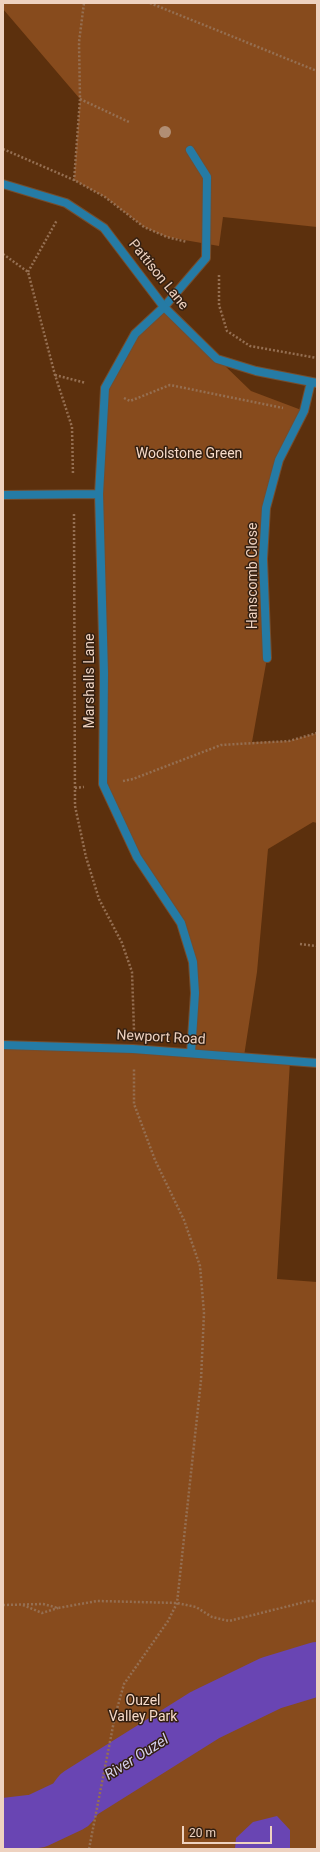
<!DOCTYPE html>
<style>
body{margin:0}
#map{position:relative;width:320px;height:1852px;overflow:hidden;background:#5c300d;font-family:Roboto,sans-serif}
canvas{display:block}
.frame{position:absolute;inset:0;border:4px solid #eed2c0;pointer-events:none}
.scale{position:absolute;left:182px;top:1826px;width:90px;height:18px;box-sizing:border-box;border:2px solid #eed2c0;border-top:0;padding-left:5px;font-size:12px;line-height:14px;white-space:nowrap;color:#eed2c0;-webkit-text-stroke:3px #331f11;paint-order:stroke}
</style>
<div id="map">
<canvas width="320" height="1852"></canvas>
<div class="frame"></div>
<div class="scale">20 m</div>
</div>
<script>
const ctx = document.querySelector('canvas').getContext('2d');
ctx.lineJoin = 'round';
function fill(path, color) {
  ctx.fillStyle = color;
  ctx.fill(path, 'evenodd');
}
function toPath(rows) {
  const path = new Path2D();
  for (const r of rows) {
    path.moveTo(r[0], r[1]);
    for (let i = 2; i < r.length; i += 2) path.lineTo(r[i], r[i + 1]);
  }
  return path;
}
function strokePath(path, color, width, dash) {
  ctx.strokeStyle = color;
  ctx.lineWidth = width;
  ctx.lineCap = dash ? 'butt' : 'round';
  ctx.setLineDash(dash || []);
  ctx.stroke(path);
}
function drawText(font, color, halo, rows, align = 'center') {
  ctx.font = font + ' Roboto,sans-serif';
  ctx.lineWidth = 3;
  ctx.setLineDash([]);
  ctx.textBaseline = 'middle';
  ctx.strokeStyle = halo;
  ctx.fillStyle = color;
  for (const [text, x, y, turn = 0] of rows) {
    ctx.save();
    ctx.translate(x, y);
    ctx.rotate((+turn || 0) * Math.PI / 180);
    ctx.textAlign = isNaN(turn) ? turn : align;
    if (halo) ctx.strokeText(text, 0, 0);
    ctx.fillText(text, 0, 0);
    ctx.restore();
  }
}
const green = toPath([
 [3,3,317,3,317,227,223,217,219,246,167,237,144,227,105,197,74,180,80,99,3,9],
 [164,307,251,391,304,411,279,460,266,508,267,658,252,742,289,741,317,733,317,823,313,822,268,849,257,972,244,1056,290,1061,277,1279,317,1282,317,1849,3,1849,3,1045,191,1053,193,962,181,923,137,857,103,784,99,494,105,388,135,334]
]);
const water = toPath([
 [277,1816,290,1830,290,1849,235,1849,236,1838,253,1822]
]);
const river = toPath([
 [3,1825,37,1821,71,1805,79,1794,205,1715,271,1683,317,1669]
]);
const path = toPath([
 [150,3,317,71],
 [80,99,129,122],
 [3,149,74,180,105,197,144,227,167,237,187,242],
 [74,181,80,99,79,42,84,3],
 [3,254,28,272,55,375,72,427,73,475],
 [28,272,57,220],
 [219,275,219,305,227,331,250,346,317,358],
 [55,375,86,383],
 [124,398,130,401,170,385,283,408],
 [74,514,75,806,86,857,99,899,122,943,132,972,134,1030],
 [123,781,133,779,221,745,289,741,317,733],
 [75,788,84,787],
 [300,944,317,946],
 [3,1605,43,1604,58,1608,97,1601,177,1603,196,1607,212,1617,229,1621,309,1601,317,1601],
 [23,1605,42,1613,58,1608],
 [89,1849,115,1716,124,1684,168,1621,177,1603,201,1380,204,1313,200,1266,184,1220,155,1160,134,1104,134,1069]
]);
const service = toPath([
 [164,307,206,258,207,177,190,150]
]);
const minor = toPath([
 [3,184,66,203,104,228,164,307,217,359,256,371,317,383],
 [164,307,135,334,105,388,99,494,104,673,103,784,137,857,181,923,193,962,195,993,191,1053],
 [3,495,99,494],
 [267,658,263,559,266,508,279,460,304,411,311,382],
 [3,1045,133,1049,317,1063]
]);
const trees = [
 [165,132]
];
const streetNames = [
 ["Pattison Lane",158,275,51],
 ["Hanscomb Close",253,576,-90],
 ["Marshalls Lane",90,681,-90],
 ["Newport Road",161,1038,3]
];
const parkNames = [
 ["Woolstone Green",189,454],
 ["Ouzel",143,1701],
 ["Valley Park",143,1717]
];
const waterNames = [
 ["River Ouzel",137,1758,-32]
];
fill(green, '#874b1d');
fill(water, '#6945b3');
strokePath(river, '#6945b3', 54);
strokePath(service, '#764d2d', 10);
strokePath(minor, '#764d2d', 10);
strokePath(path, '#956f52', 2.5, [2, 2]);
strokePath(service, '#257ba5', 8);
strokePath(minor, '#257ba5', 8);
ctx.fillStyle = '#b18e74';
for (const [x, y] of trees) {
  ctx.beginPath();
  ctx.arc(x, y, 6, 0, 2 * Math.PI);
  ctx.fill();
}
drawText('14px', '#eed2c0', '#331f11', streetNames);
drawText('14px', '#f7dbc9', '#331f11', parkNames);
drawText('italic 15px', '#d4cfeb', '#331f11', waterNames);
</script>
